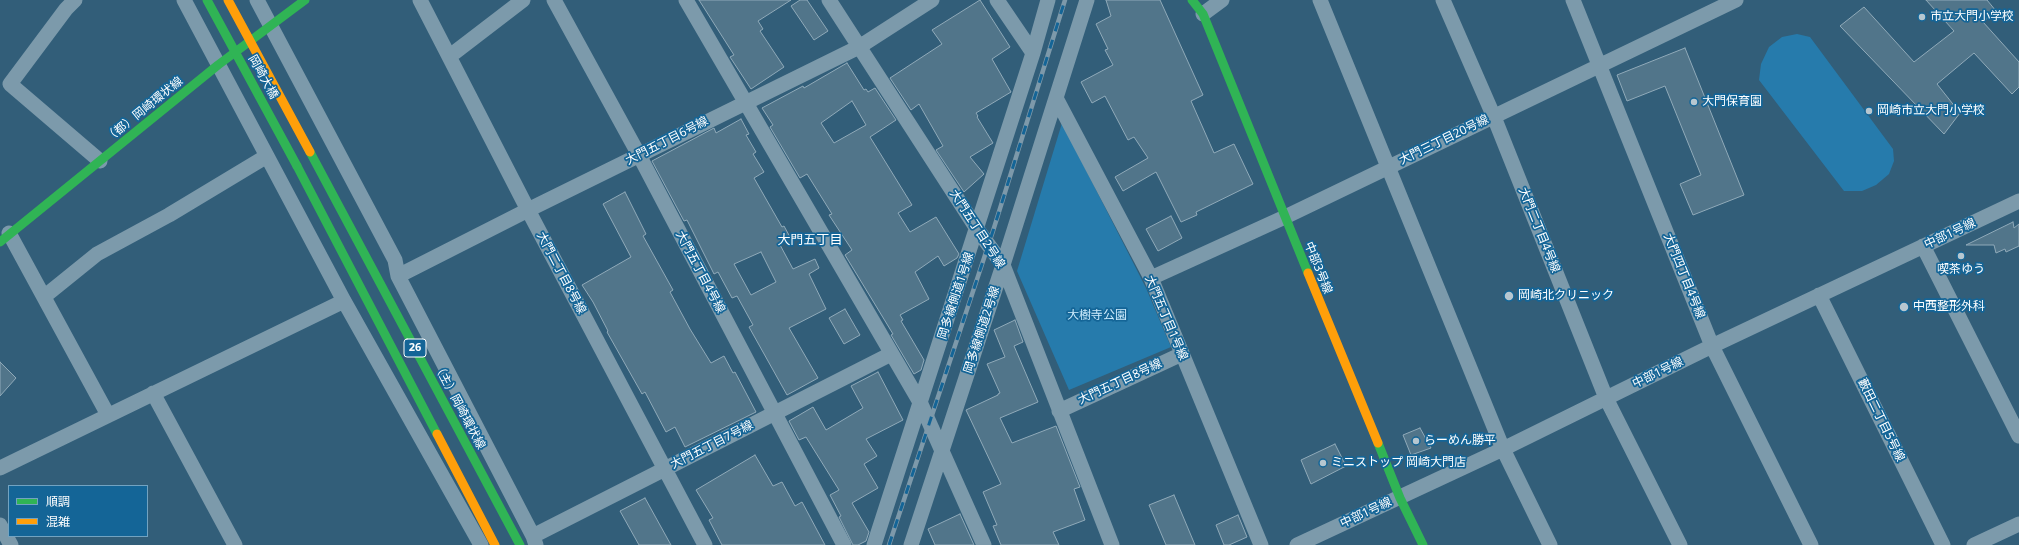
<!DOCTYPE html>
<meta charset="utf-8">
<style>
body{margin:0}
#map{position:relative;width:2019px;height:545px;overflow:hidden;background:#325e79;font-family:"Noto Sans","Noto Sans JP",sans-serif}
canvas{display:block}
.legend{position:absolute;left:8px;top:485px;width:140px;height:52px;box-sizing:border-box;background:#146597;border:1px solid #72a3c1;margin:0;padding:5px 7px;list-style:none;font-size:12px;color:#fff}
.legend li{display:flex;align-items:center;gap:8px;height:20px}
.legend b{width:20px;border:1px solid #72a3c1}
</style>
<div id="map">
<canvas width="2019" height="545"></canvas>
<ul class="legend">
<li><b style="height:5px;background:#30b455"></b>順調</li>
<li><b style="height:5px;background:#ff9f0a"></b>混雑</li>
</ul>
</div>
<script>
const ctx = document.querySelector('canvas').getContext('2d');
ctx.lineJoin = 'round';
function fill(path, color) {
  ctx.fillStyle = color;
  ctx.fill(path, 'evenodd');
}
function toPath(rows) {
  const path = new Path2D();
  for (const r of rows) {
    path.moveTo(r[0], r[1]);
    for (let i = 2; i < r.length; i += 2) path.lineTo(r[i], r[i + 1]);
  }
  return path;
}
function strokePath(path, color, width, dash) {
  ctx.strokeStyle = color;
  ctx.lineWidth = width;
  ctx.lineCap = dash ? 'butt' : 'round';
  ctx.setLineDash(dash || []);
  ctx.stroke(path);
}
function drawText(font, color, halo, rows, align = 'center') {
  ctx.font = font + ' "Noto Sans","Noto Sans JP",sans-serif';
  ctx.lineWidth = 3.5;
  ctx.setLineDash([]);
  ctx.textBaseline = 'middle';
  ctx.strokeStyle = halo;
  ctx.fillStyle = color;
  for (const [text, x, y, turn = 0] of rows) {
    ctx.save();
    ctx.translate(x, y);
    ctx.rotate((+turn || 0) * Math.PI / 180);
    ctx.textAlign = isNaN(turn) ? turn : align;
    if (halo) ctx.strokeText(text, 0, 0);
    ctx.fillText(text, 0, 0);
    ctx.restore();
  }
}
const green = toPath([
 [1797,34,1810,37,1893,149,1894,161,1889,174,1876,185,1862,191,1844,191,1759,80,1761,64,1769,47,1782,37],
 [1062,123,1146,288,1171,347,1069,390,1017,271]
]);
const building = toPath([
 [699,0,791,0,758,21,763,29,760,31,784,67,751,89,730,57,734,55,699,0],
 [800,0,807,0,828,31,814,40,791,6,800,0],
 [980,0,1010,47,992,59,1011,92,976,113,978,116,977,117,993,143,970,157,984,174,964,192,936,150,943,146,919,104,911,110,890,78,942,44,932,30,980,0],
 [1106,0,1160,0,1203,95,1191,101,1214,153,1234,144,1253,184,1196,212,1197,215,1181,222,1156,172,1123,191,1115,177,1148,158,1134,137,1128,140,1105,96,1092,103,1081,82,1113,65,1105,50,1108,49,1096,24,1111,16,1106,0],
 [1926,0,1987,0,1996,11,1983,22,2019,62,2019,87,2012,94,1974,53,1937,84,1960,113,1944,134,1840,26,1864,7,1914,62,1954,31,1926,0],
 [1685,48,1744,195,1693,215,1680,184,1701,175,1665,86,1627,101,1617,75,1685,48],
 [847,63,864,90,866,89,868,92,875,88,896,120,870,137,912,205,898,213,910,232,936,217,959,254,957,258,944,266,938,256,915,272,929,299,900,315,903,320,901,321,924,360,921,370,914,374,891,335,893,334,845,255,852,250,829,215,832,214,807,174,800,178,770,127,773,125,762,108,803,86,804,88,847,63],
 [852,101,866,125,834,143,821,123,852,101],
 [741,119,749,134,746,135,756,152,753,154,764,172,754,178,782,227,784,226,790,237,779,243,793,269,815,259,819,268,809,274,826,309,789,328,818,378,787,395,749,327,753,325,737,296,732,298,718,272,714,274,687,220,684,221,652,161,714,128,716,133,741,119],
 [761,252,776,282,751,295,734,264,761,252],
 [625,192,646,234,643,236,673,290,670,292,690,329,711,363,724,356,733,373,735,372,756,412,685,447,675,427,666,432,645,392,642,394,607,332,608,331,593,302,582,285,631,257,603,204,625,192],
 [1171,216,1182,238,1158,251,1146,229,1171,216],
 [2013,222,2014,228,2019,224,2019,246,2006,252,2005,249,1996,253,1994,245,1966,245,2013,222],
 [845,309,860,335,844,344,829,318,845,309],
 [1015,320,1023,342,1014,346,1038,402,1000,418,1012,443,1056,426,1080,487,1074,489,1085,520,1053,532,1059,545,1001,545,993,526,997,525,983,492,1001,484,966,410,998,395,998,394,1000,393,987,364,1005,357,994,330,1015,320],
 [0,362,16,378,0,396,0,362],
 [878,372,903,420,866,439,877,456,864,464,878,488,852,503,869,532,866,541,858,545,853,545,839,517,841,516,830,495,839,490,806,437,799,440,789,421,813,407,826,430,863,408,851,386,878,372],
 [1420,428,1431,448,1411,455,1403,435,1420,428],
 [1335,444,1346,466,1311,484,1301,460,1335,444],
 [755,455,773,486,782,482,795,506,802,502,825,545,722,545,709,520,713,518,696,490,755,455],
 [1174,495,1195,545,1166,545,1149,505,1174,495],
 [645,498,671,545,639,545,620,511,645,498],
 [960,514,974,545,935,545,928,529,960,514],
 [1238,515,1247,537,1229,545,1224,545,1216,525,1238,515]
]);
const street = toPath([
 [75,0,66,9,10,84,100,161],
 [184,0,344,301,481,545],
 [257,0,395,260,398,276,533,536,536,545],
 [420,0,528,210,705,545],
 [554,0,639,155,844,545],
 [686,0,921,404,984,545],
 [829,0,977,229,1003,265,1112,545],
 [997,0,1033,53],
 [1320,0,1503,449,1550,545],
 [1443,0,1494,117,1606,398,1680,545],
 [1573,0,1712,346,1811,545],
 [1203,14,1222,0],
 [450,56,523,0],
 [1056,98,1151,278,1261,545],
 [9,233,108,415],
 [1923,246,2019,436],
 [398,276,528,210,859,47,932,0],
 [1151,278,1285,217,1736,0],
 [1819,295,1943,545],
 [45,296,97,254,169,215,267,156],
 [153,393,235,545],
 [1059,411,1182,354],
 [0,468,344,301],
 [0,525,11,545],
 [533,536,891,354],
 [874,545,1033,53,1048,0],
 [911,545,1003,265,1087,0],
 [1297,545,1503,449,1712,346,2019,201],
 [1974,545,2019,524]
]);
const fast = toPath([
 [1192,0,1203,14,1308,273],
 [310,152,520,545],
 [297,166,437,434],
 [0,242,218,65,305,0],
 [1378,443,1400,498,1423,545]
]);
const slow = toPath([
 [1308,273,1378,443],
 [437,434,495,545]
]);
const rail = toPath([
 [889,545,993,231,1065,0]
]);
const fastBridge = toPath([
 [207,0,297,166]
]);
const slowBridge = toPath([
 [228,0,310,152]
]);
const markers = [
 [1922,17,4,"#b7c7d0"],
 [1694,102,4,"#b7c7d0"],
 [1869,111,4,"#b7c7d0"],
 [1961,256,4,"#b7c7d0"],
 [1509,296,5,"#b7c7d0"],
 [1904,307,5,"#b7c7d0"],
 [1416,441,4,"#b7c7d0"],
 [1323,463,4,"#b7c7d0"]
];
const shields = [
 [415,348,22]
];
const shieldNames = [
 ["26",415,348]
];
const poiNames = [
 ["市立大門小学校",1930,17],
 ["大門保育園",1702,102],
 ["岡崎市立大門小学校",1877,111],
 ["喫茶ゆう",1961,270,"center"],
 ["岡崎北クリニック",1518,296],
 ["中西整形外科",1913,307],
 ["らーめん勝平",1424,441],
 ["ミニストップ 岡崎大門店",1331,463]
];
const streetNames = [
 ["岡崎大橋",263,77,61],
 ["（都）岡崎環状線",144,110,-39],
 ["大門三丁目20号線",1444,140,-26],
 ["大門五丁目6号線",667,141,-27],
 ["大門五丁目2号線",977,229,57],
 ["大門二丁目4号線",1539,230,68],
 ["中部1号線",1950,234,-25],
 ["中部3号線",1318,268,68],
 ["大門五丁目4号線",700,272,62],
 ["大門二丁目8号線",561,273,62],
 ["大門四丁目4号線",1684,276,68],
 ["岡多線側道1号線",956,296,-72],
 ["大門五丁目1号線",1166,318,67],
 ["岡多線側道2号線",982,330,-72],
 ["中部1号線",1658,373,-26],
 ["大門五丁目8号線",1120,382,-25],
 ["（主）岡崎環状線",459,406,62],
 ["藪田二丁目5号線",1881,420,64],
 ["大門五丁目7号線",712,445,-27],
 ["中部1号線",1366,513,-25]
];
const parkNames = [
 ["大樹寺公園",1097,316]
];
const neighbourhoodNames = [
 ["大門五丁目",810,240]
];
fill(green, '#267bac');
fill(building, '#51758a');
strokePath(building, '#90aab9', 1);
strokePath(street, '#7c9aab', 15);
strokePath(fast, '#30b455', 9);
strokePath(slow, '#ff9f0a', 9);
strokePath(rail, '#7d99aa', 4.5);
strokePath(rail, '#146597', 3, [9]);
strokePath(fastBridge, '#30b455', 9);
strokePath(slowBridge, '#ff9f0a', 9);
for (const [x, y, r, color] of markers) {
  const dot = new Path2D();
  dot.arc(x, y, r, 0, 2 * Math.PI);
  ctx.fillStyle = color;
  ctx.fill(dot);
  strokePath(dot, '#146597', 1.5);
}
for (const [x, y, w] of shields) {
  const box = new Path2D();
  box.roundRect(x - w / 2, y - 9, w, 18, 3);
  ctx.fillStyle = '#146597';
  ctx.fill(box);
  strokePath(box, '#fff', 1);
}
drawText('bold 11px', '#fff', null, shieldNames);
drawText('12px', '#fff', '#146597', poiNames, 'left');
drawText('12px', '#fff', '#146597', streetNames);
drawText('12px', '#ceecfd', '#146597', parkNames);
drawText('13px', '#fff', '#146597', neighbourhoodNames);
</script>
